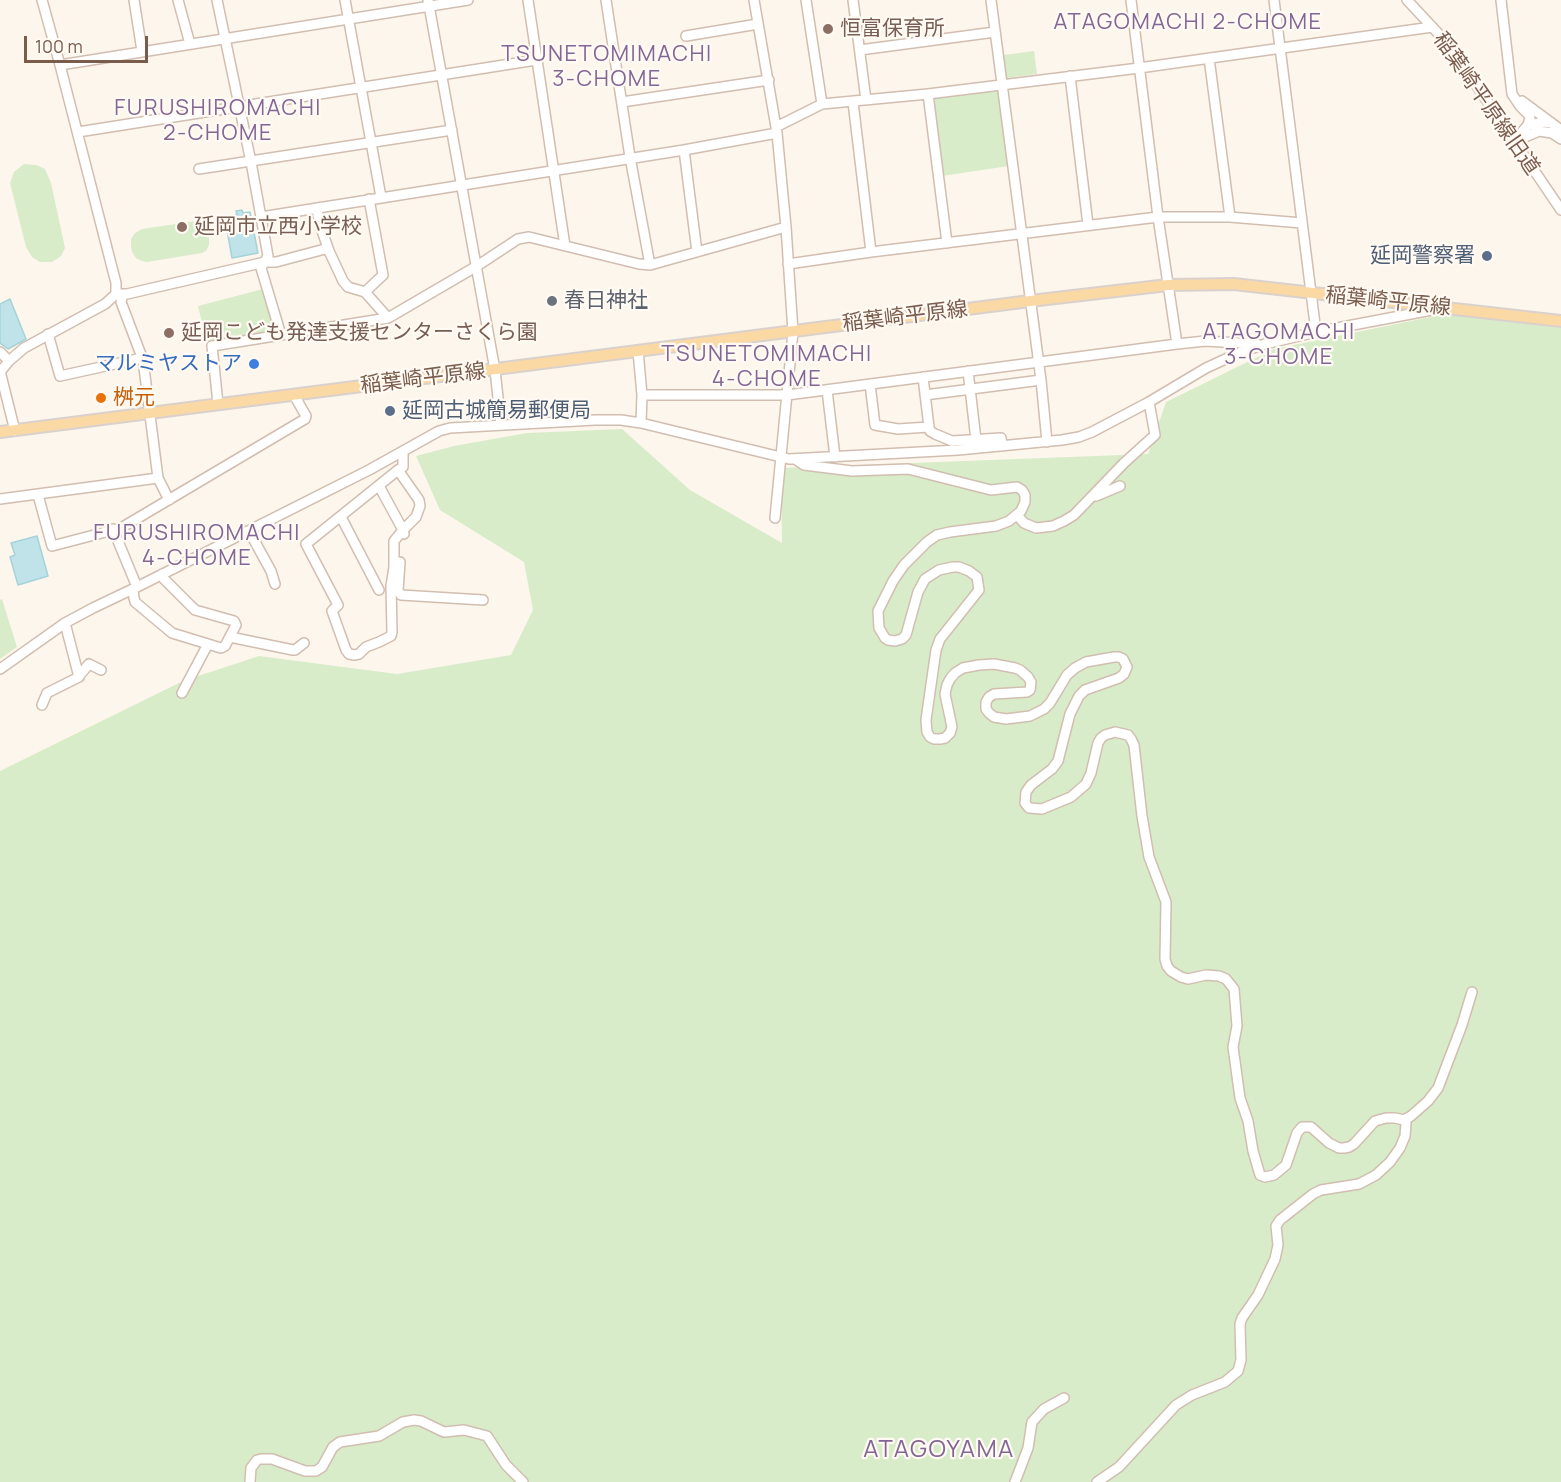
<!DOCTYPE html>
<meta charset="utf-8">
<style>
body{margin:0}
#map{position:relative;width:1561px;height:1482px;overflow:hidden;background:#fdf6ec;font-family:Manrope,sans-serif}
canvas{display:block}
.scale{position:absolute;left:24px;top:36px;width:124px;height:27px;box-sizing:border-box;border:3px solid #7a5c4d;border-top:0;padding-left:8px;font-size:18px;line-height:21px;white-space:nowrap;color:#7a5c4d;-webkit-text-stroke:4px #fffaf3;paint-order:stroke}
</style>
<div id="map">
<canvas width="1561" height="1482"></canvas>
<div class="scale">100 m</div>
</div>
<script>
const ctx = document.querySelector('canvas').getContext('2d');
ctx.lineJoin = 'round';
function fill(path, color) {
  ctx.fillStyle = color;
  ctx.fill(path, 'evenodd');
}
function toPath(rows) {
  const path = new Path2D();
  for (const r of rows) {
    path.moveTo(r[0], r[1]);
    for (let i = 2; i < r.length; i += 2) path.lineTo(r[i], r[i + 1]);
  }
  return path;
}
function strokePath(path, color, width, dash) {
  ctx.strokeStyle = color;
  ctx.lineWidth = width;
  ctx.lineCap = dash ? 'butt' : 'round';
  ctx.setLineDash(dash || []);
  ctx.stroke(path);
}
function drawText(font, color, halo, rows, align = 'center') {
  ctx.font = font + ' Manrope,"Noto Sans JP",sans-serif';
  ctx.lineWidth = 4.5;
  ctx.setLineDash([]);
  ctx.textBaseline = 'middle';
  ctx.strokeStyle = halo;
  ctx.fillStyle = color;
  for (const [text, x, y, turn = 0] of rows) {
    ctx.save();
    ctx.translate(x, y);
    ctx.rotate((+turn || 0) * Math.PI / 180);
    ctx.textAlign = isNaN(turn) ? turn : align;
    if (halo) ctx.strokeText(text, 0, 0);
    ctx.fillText(text, 0, 0);
    ctx.restore();
  }
}
const green = toPath([
 [1034,51,1037,74,1006,78,1004,55],
 [996,88,999,91,1009,166,942,176,933,99,935,96],
 [24,164,36,165,45,169,51,183,65,248,61,256,52,262,40,262,32,257,26,247,10,183,14,172],
 [196,221,203,225,207,230,209,237,209,245,206,251,202,253,147,262,142,261,136,258,132,252,131,246,131,239,135,233,142,229],
 [263,289,275,332,207,343,198,306],
 [1445,314,1561,328,1561,1482,0,1482,0,771,183,681,259,656,397,674,511,655,533,610,524,562,440,510,416,456,454,446,527,433,622,429,690,490,782,543,781,468,1148,454,1166,402,1274,349],
 [2,599,17,647,0,659,0,600]
]);
const water = toPath([
 [242,210,243,213,250,212,258,253,232,258,225,219,235,217,235,215,237,214,236,211,242,210],
 [10,299,26,339,8,349,0,343,0,304,10,299],
 [37,536,48,576,18,585,10,557,15,555,11,543,37,536]
]);
const minor = toPath([
 [42,0,60,65,116,283,116,294],
 [134,0,142,51],
 [178,0,190,44],
 [217,0,251,162,268,256,261,268,281,335],
 [345,0,381,197],
 [428,0,495,370,501,425],
 [528,0,565,246],
 [606,0,630,157,650,265],
 [754,0,777,133,786,227,793,332,775,518],
 [806,0,822,104],
 [853,0,866,100],
 [991,0,1041,380,1047,442],
 [1131,0,1158,217,1177,344],
 [1274,0,1316,332],
 [1407,0,1449,45,1561,210],
 [1501,0,1512,94,1520,106,1529,115,1530,118,1528,125],
 [686,36,758,24],
 [860,50,995,32],
 [1209,58,1230,217],
 [60,65,468,0],
 [1070,76,1088,225],
 [928,94,947,243],
 [1522,101,1561,130],
 [622,102,769,80],
 [853,102,871,252],
 [776,127,822,104,928,94,1139,68,1432,27],
 [78,132,536,60],
 [1515,140,1528,125,1545,122,1551,123],
 [1513,142,1539,131,1552,133,1561,139],
 [684,150,697,252],
 [199,169,452,130],
 [317,208,319,222,329,251],
 [261,217,684,150,777,133],
 [788,264,871,252,1158,217,1230,217,1302,223],
 [365,292,383,275,369,199],
 [123,294,121,302,143,360,158,478,169,500],
 [48,334,60,376,142,358],
 [638,351,642,395,641,423],
 [0,352,9,361],
 [0,371,15,431],
 [968,371,976,440],
 [0,372,9,361,24,348,105,304,116,294,127,294,265,262,276,262,325,249,329,251,343,281,348,287,365,292,388,318],
 [870,384,875,425,898,429,929,427,923,377],
 [827,390,835,457],
 [642,395,787,395,1177,344,1205,341,1257,344],
 [925,395,1041,380],
 [218,404,212,346,388,318,477,266,518,239,529,237,639,264,650,265,786,227],
 [929,427,930,431,935,434,952,441,1001,438,1002,446],
 [795,459,804,465,852,471,908,469,991,490,1017,487,1022,490,1025,495,1025,502,1021,511,1009,521,996,526,950,532,937,535,927,542,904,565,893,581,878,611,879,628,885,638,888,640,895,641,902,639,906,635,918,592,925,579,939,570,953,567,959,567,969,571,977,577,979,590,940,639,936,650,926,720,927,732,930,737,934,739,940,739,945,738,950,733,952,727,945,694,947,685,950,679,955,673,963,668,979,665,994,664,1015,668,1020,670,1028,677,1031,682,1030,690,1027,692,994,694,989,697,986,702,986,709,989,713,994,717,1006,719,1030,716,1044,709,1050,703,1067,675,1075,668,1086,662,1114,657,1119,657,1123,659,1127,667,1124,674,1119,678,1085,690,1079,696,1070,714,1058,761,1052,769,1031,785,1026,792,1025,803,1029,808,1042,809,1071,797,1086,784,1091,773,1098,743,1101,738,1105,735,1115,732,1128,735,1131,739,1134,745,1142,816,1149,857,1166,902,1165,959,1167,966,1171,971,1181,977,1188,979,1206,975,1219,976,1226,979,1234,989,1237,1026,1233,1047,1240,1098,1248,1121,1253,1151,1260,1175,1265,1177,1274,1175,1286,1165,1297,1133,1302,1127,1311,1127,1329,1143,1339,1148,1344,1148,1349,1147,1354,1144,1375,1121,1386,1118,1395,1118,1404,1120,1406,1123,1405,1136,1400,1148,1390,1162,1376,1175,1359,1184,1321,1190,1313,1194,1280,1220,1276,1226,1278,1245,1275,1259,1258,1295,1242,1318,1240,1324,1241,1360,1238,1371,1225,1382,1192,1395,1176,1405,1119,1467,1097,1482],
 [398,470,306,544,338,605,332,611,346,650,349,654,354,655,359,654,366,647,379,642,391,636,392,632,391,586,394,567,394,541,403,530,416,517,420,506,419,500,398,470,403,467,403,451],
 [379,486,403,530,404,534],
 [38,495,52,546,121,528,305,419,306,416,294,395],
 [1096,496,1120,486],
 [0,499,158,478],
 [1017,515,1024,523,1036,528,1053,526,1064,521,1074,515,1124,463,1155,435,1149,402],
 [341,517,379,590],
 [113,529,137,587],
 [249,531,271,571,275,584],
 [400,562,398,591,401,595,483,600],
 [133,589,134,598,135,602,172,633,221,648,225,646,236,625,234,621,195,610,164,579,162,574],
 [230,637,293,650,295,650,304,643],
 [0,669,65,623,93,608,137,587,369,470,439,431,450,428,595,420,621,420,641,423,789,459,958,450,1062,440,1079,437,1092,432,1149,402,1206,368,1241,352,1265,344,1316,332,1437,309],
 [79,676,89,664,101,670],
 [182,693,208,644],
 [42,705,47,693,79,677,65,623],
 [1404,1120,1411,1116,1428,1101,1438,1088,1462,1025,1472,992],
 [250,1482,251,1468,257,1460,261,1459,272,1459,305,1471,316,1471,322,1467,333,1447,340,1442,379,1436,403,1422,414,1420,421,1421,444,1432,464,1430,487,1436,506,1465,523,1482],
 [1015,1482,1028,1448,1032,1422,1044,1409,1064,1398]
]);
const major = toPath([
 [0,432,1030,301,1168,285,1234,284,1561,321]
]);
const markers = [
 [828,29,6,"#8d6e63"],
 [182,227,6,"#8d6e63"],
 [1487,256,6,"#5c6f8a"],
 [552,301,6,"#6b7280"],
 [169,333,6,"#8d6e63"],
 [254,364,6,"#3f7fe0"],
 [101,398,6,"#e8710a"],
 [390,411,6,"#5c6f8a"]
];
const educationNames = [
 ["恒富保育所",840,29],
 ["延岡市立西小学校",194,227],
 ["延岡こども発達支援センターさくら園",181,333]
];
const streetNames = [
 ["稲葉崎平原線旧道",1486,104,55],
 ["稲葉崎平原線",1388,302,6],
 ["稲葉崎平原線",905,317,-7],
 ["稲葉崎平原線",423,379,-7]
];
const serviceNames = [
 ["延岡警察署",1475,256],
 ["延岡古城簡易郵便局",402,411,"left"]
];
const worshipNames = [
 ["春日神社",564,301]
];
const shopNames = [
 ["マルミヤストア",242,364]
];
const foodNames = [
 ["桝元",113,398]
];
const neighbourhoodNames = [
 ["ATAGOMACHI 2-CHOME",1188,23],
 ["TSUNETOMIMACHI",607,55],
 ["3-CHOME",607,80],
 ["FURUSHIROMACHI",218,109],
 ["2-CHOME",218,134],
 ["ATAGOMACHI",1279,333],
 ["3-CHOME",1279,358],
 ["TSUNETOMIMACHI",767,355],
 ["4-CHOME",767,380],
 ["FURUSHIROMACHI",197,534],
 ["4-CHOME",197,559]
];
const quarterNames = [
 ["ATAGOYAMA",939,1450]
];
fill(green, '#d8ecc9');
fill(water, '#bfe3e8');
strokePath(water, '#a5d3da', 1.5);
strokePath(minor, '#d1beb0', 12);
strokePath(major, '#dad1cd', 14);
strokePath(minor, '#fff', 9);
strokePath(major, '#fbd9a5', 10);
for (const [x, y, r, color] of markers) {
  const dot = new Path2D();
  dot.arc(x, y, r, 0, 2 * Math.PI);
  ctx.fillStyle = color;
  ctx.fill(dot);
  strokePath(dot, '#fffaf3', 2);
}
drawText('21px', '#785e54', '#fffaf3', educationNames, 'left');
drawText('21px', '#7a5c4d', '#fffaf3', streetNames);
drawText('21px', '#4e5e75', '#fffaf3', serviceNames, 'right');
drawText('21px', '#5b616d', '#fffaf3', worshipNames, 'left');
drawText('21px', '#366cbe', '#fffaf3', shopNames, 'right');
drawText('21px', '#c56008', '#fffaf3', foodNames, 'left');
ctx.letterSpacing = '1.5px';
drawText('22px', '#846695', '#fffaf3', neighbourhoodNames);
ctx.letterSpacing = '0px';
ctx.letterSpacing = '1.5px';
drawText('24px', '#846695', '#fffaf3', quarterNames);
ctx.letterSpacing = '0px';
</script>
